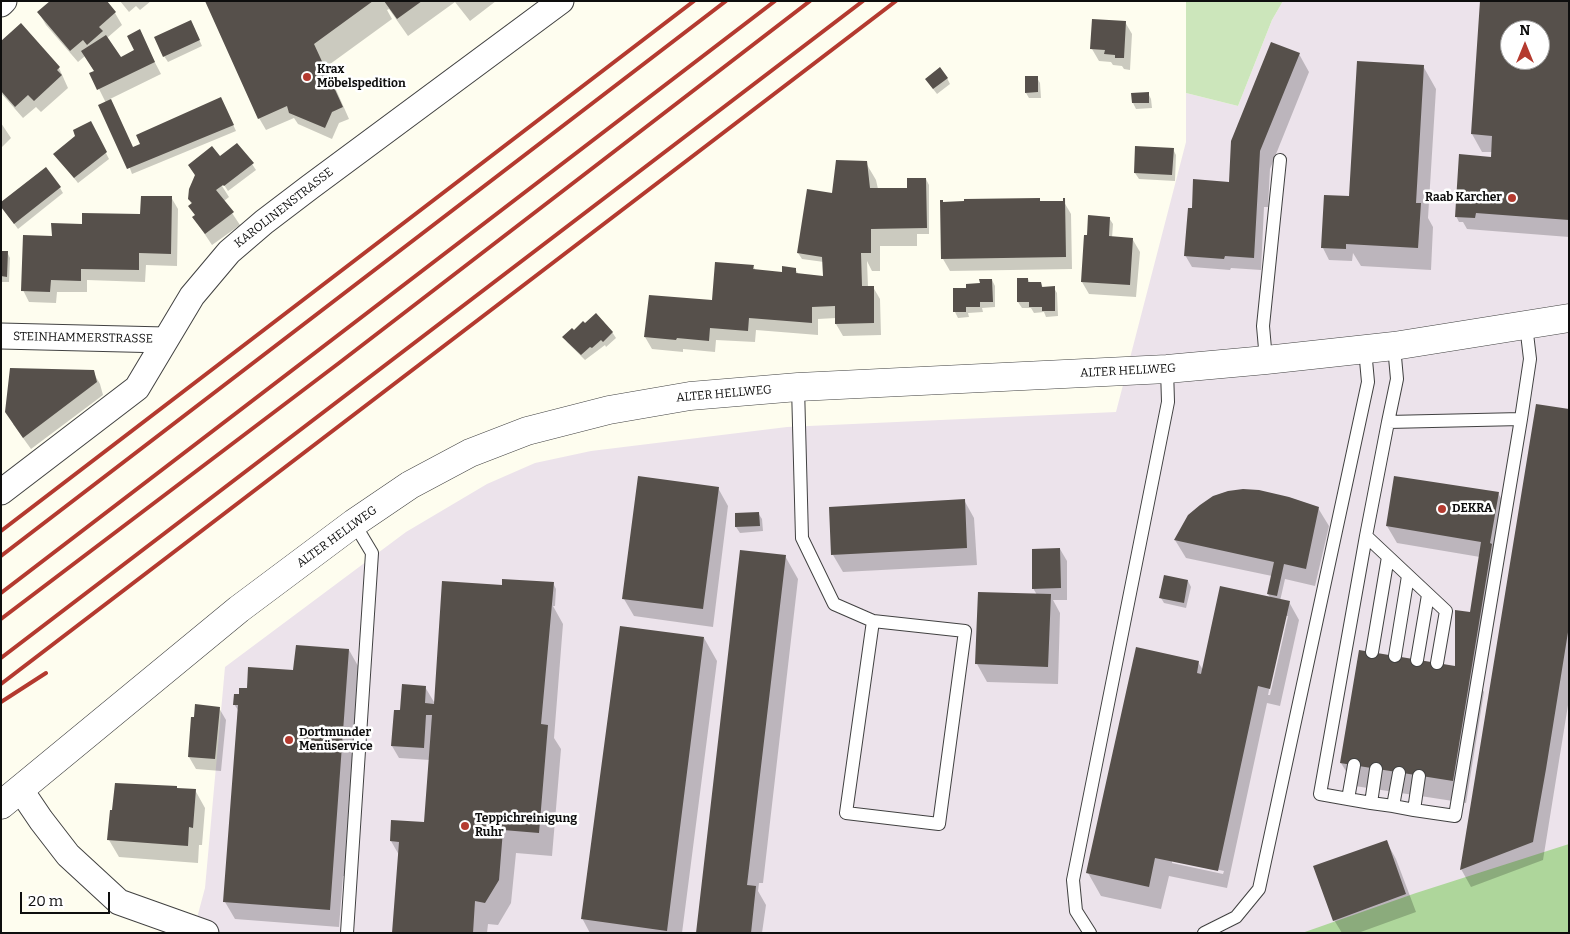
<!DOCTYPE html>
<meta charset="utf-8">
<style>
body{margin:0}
#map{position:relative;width:1570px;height:934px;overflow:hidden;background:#fefdef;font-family:Bitter,serif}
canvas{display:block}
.frame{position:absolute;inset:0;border:2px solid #0e0e0e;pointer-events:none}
.north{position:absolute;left:1500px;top:20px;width:50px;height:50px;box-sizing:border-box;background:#fff;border:1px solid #9f9f9f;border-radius:50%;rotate:0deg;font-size:14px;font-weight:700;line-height:20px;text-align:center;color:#0e0e0e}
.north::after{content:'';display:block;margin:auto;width:18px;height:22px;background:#b43a2f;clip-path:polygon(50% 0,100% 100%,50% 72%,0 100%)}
.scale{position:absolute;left:20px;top:892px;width:90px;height:22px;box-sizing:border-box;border:2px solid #0e0e0e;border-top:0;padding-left:6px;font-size:15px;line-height:18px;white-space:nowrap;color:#0e0e0e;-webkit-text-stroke:4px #fff;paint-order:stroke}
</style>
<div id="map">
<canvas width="1570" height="934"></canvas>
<div class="frame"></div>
<div class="north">N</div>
<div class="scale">20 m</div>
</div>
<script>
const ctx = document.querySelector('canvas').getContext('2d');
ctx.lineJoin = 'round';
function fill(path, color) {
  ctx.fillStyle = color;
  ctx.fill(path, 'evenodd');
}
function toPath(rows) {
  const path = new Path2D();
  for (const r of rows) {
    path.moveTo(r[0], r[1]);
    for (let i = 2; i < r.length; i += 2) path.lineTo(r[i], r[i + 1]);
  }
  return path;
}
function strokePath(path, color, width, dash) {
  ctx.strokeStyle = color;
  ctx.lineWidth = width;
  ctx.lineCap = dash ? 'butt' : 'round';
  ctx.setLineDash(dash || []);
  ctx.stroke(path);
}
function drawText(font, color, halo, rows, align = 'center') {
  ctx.font = font + ' Bitter,serif';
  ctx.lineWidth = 5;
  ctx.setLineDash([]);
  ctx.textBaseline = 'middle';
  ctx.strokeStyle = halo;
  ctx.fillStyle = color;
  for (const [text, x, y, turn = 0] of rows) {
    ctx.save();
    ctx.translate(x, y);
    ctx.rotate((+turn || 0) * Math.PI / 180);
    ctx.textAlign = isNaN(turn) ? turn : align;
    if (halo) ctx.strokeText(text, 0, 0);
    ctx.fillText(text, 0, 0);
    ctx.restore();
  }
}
const industrial = toPath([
 [1283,1,1569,1,1569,933,193,933,205,888,225,667,406,532,487,484,535,463,591,451,787,427,1116,412,1186,142,1186,93,1238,106,1272,20],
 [1510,30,1540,30,1540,60,1510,60]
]);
const green = toPath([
 [1186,1,1283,1,1272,20,1238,106,1186,93]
]);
const forest = toPath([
 [1569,844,1569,933,1302,933,1416,893]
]);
const shadow = toPath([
 [105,1,115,13,122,25,107,38,120,59,149,51,161,74,110,99,133,149,224,105,236,131,132,174,106,103,91,73,95,72,85,56,78,62,46,25,39,13],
 [120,1,151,1,140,10,136,6,129,12],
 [207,1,496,1,470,21,455,2,408,36,389,9,387,10,392,19,326,67,349,119,339,123,332,139,298,124,294,118,266,130,259,118],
 [1482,1,1569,1,1569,237,1467,229,1463,222,1459,222,1456,216,1492,161,1492,152,1482,152,1472,134],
 [1510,30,1540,30,1540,60,1510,60],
 [1125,22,1132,34,1130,70,1124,69,1122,66,1113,65,1111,62,1099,61,1092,49],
 [194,28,202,46,168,62,164,56],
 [1,42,59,68,68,88,41,112,36,107,23,118,1,93],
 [1299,54,1309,72,1270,169,1268,207,1264,207,1261,270,1231,268,1230,270,1192,267,1185,255,1193,210,1230,186],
 [1423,66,1436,89,1428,218,1433,227,1431,270,1361,266,1353,253,1352,261,1329,260,1323,248],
 [947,78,950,84,937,94,930,85],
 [1037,78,1040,83,1041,98,1029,98,1026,93],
 [1148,93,1151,99,1152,108,1136,109,1133,103,1133,94],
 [1,123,11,138,1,148],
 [93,128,109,159,78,183,55,155],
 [1136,147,1173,149,1176,155,1175,181,1139,179,1135,173],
 [866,163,876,180,878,189,908,189,926,179,929,185,929,234,917,234,917,246,880,246,880,271,872,271,867,261,868,287,873,287,880,299,881,335,843,336,836,324,836,318,818,319,818,335,756,330,755,342,716,340,715,352,683,349,683,352,652,349,645,337,713,302,753,266,756,271,783,273,795,269,799,275,824,277,824,262,802,259,798,253,808,190,833,194],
 [252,164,256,170,228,191,224,185,222,186,229,197,224,201,240,225,212,245,194,218,196,216,189,198,196,177,189,165],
 [60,188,63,193,18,229,4,210],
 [171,197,178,209,177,266,146,265,145,282,87,280,87,292,57,292,56,303,29,302,23,290,53,238,142,216],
 [1039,199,1041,202,1064,202,1071,214,1072,269,950,271,943,259],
 [1109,218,1113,224,1112,238,1133,240,1140,252,1136,297,1089,294,1082,282],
 [1,252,7,252,10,258,9,282,1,282],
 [1028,279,1030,283,1041,283,1043,288,1054,288,1057,293,1058,316,1046,317,1044,312,1034,313,1031,308,1022,308,1018,302],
 [992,280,995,286,995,307,982,308,983,312,968,313,969,317,958,318,955,312,954,289,967,289],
 [574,331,612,332,616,338,606,347,605,345,585,360,567,342,564,337],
 [93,372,100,384,103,395,31,449,13,424],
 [1569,410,1569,699,1543,860,1471,887,1461,869],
 [718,488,728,506,713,627,634,616,624,599],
 [1498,493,1508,511,1478,681,1484,692,1466,803,1355,786,1341,763,1456,667,1471,614,1480,557,1397,543,1387,526],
 [964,500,974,518,977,565,843,572,833,555],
 [1318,508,1329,526,1315,586,1285,579,1280,601,1289,602,1299,620,1280,706,1267,703,1227,888,1169,876,1161,909,1101,896,1088,873,1198,662,1203,670,1271,599,1268,594,1272,576,1186,558,1175,540],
 [1285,616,1288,616,1270,695,1268,695],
 [1172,860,1224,871,1223,874,1172,863],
 [758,513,762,519,763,531,740,533,736,527,736,514],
 [1060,549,1067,561,1067,600,1053,600,1060,613,1058,684,987,682,977,664,1037,595,1033,588],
 [785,556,798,579,763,883,759,883,758,891,766,905,762,933,697,933],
 [1188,581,1191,587,1186,608,1164,603,1161,598],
 [553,583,556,589,555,606,553,606,563,624,554,738,561,749,552,856,516,853,511,903,498,925,488,924,487,933,394,933,399,855,391,841,425,823,430,760,399,758,392,746,395,711,401,711,425,687,434,702,503,586],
 [704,638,717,661,682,933,590,933,582,918],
 [349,650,362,673,346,876,343,876,339,927,235,919,225,902,238,710,234,704,238,695],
 [219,708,226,720,221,771,196,769,189,757,192,718],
 [177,789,195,790,205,808,202,845,199,845,198,863,119,857,109,840],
 [1386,841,1396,859,1416,912,1358,933,1342,933,1334,920]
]);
const building = toPath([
 [50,1,107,1,116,12,99,27,103,31,87,45,83,40,70,51,37,12],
 [205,1,373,1,314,44,343,107,332,112,325,128,289,113,287,106,258,119],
 [384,1,422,1,397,19],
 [1480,1,1569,1,1569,220,1476,213,1475,218,1455,217,1459,154,1491,157,1492,136,1471,134],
 [1510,30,1540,30,1540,60,1510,60],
 [1092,19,1126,21,1124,58,1115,58,1115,55,1104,54,1105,50,1090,49],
 [191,20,200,40,163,57,154,37],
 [21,23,60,67,57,70,62,75,34,101,28,95,15,107,1,91,1,41],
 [140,29,155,62,97,90,89,73,94,71,81,51,106,35,121,57,134,50,127,36],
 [1271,42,1300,53,1260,151,1254,258,1225,256,1224,259,1184,256,1188,208,1192,208,1193,179,1229,182,1231,141],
 [1357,61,1424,65,1416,203,1421,203,1418,248,1346,244,1346,249,1321,248,1324,195,1349,196],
 [940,67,948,78,933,89,925,79],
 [1025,76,1038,76,1038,92,1025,93],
 [1149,92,1149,103,1132,103,1131,93],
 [221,97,234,125,127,169,98,105,111,99,133,147,140,144,136,135],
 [91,121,107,152,74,178,53,154,75,136,73,130],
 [237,143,254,163,224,186,223,185,216,190,234,212,205,234,192,217,195,215,188,206,192,203,188,199,189,189,195,175,188,165,212,146,220,156],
 [1135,146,1174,148,1172,175,1134,173],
 [836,160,867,161,870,188,907,188,907,178,926,178,927,228,871,229,871,253,861,253,862,286,874,286,874,323,835,324,835,306,812,307,812,323,749,318,748,331,710,328,709,341,677,338,676,340,644,337,649,295,712,300,715,262,754,265,753,269,782,272,782,266,796,268,796,273,823,276,822,257,797,253,807,189,832,193],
 [46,167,61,187,14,224,1,207,1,202],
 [141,196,172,196,171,254,139,253,139,270,81,269,81,281,51,280,50,292,21,291,23,235,52,236,51,223,82,224,82,213,140,214],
 [1040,198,1040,201,1063,201,1063,198,1065,198,1066,257,941,259,940,200,943,200,943,202,964,201,964,199],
 [1088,215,1110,217,1109,236,1133,238,1130,285,1081,282,1084,235,1087,235],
 [1,251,8,251,7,277,1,276],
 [1017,278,1028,278,1028,282,1041,282,1042,287,1055,286,1055,311,1042,311,1042,307,1029,307,1029,302,1017,302],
 [979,279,992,279,993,302,980,302,980,307,966,307,966,312,953,312,953,288,966,288,966,284,980,283],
 [596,313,613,332,603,342,601,340,592,348,590,347,581,355,562,337,572,328,574,330,583,321,585,323],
 [10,368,94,370,97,382,23,438,5,412],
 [1536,404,1569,409,1569,626,1546,769,1533,842,1460,870],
 [638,476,719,487,703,609,622,599],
 [1394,476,1499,492,1490,543,1492,544,1453,781,1340,763,1359,650,1455,666,1455,610,1470,612,1481,542,1386,526],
 [1243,489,1259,490,1289,497,1319,507,1306,569,1284,564,1277,596,1267,594,1274,562,1174,540,1188,515,1200,505,1213,496,1228,491],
 [965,499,967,548,831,555,829,507],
 [759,512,760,526,735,527,735,513],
 [1060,548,1061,588,1032,589,1032,549],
 [740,550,786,555,747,885,756,886,751,933,696,933],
 [1164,575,1188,580,1184,603,1159,598],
 [502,579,554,582,541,724,548,725,539,833,503,830,499,880,485,903,475,901,473,933,392,933,399,842,390,841,391,820,424,822,432,715,426,715,424,748,391,746,394,710,400,710,402,684,426,686,425,703,434,704,442,581,502,585],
 [1220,586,1290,601,1270,689,1258,686,1218,871,1155,858,1149,887,1086,873,1136,647,1199,661,1197,673,1201,674],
 [978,592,1051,594,1048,667,975,664],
 [620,626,704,637,667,931,581,919],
 [296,645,349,649,330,910,223,902,238,705,233,705,234,694,239,694,239,688,247,688,248,667,293,670],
 [195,704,220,707,215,759,188,757,191,717,194,717],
 [115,783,177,786,177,788,196,789,193,828,189,827,188,846,107,840,110,810,112,810],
 [1387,840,1406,894,1333,921,1313,866]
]);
const service = toPath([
 [1394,346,1397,379,1388,422,1521,419,1530,359,1526,325],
 [1266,360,1263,326,1280,160],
 [798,387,802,538,834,604,873,621,965,631,939,824,846,813,873,621],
 [1388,422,1366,536,1446,611,1437,663],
 [1372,652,1388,557],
 [1395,656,1408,576],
 [1417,660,1428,595],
 [1354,765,1348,799,1371,803],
 [1376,769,1371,803,1393,806],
 [1399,773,1393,806,1414,810],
 [1419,776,1414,810,1455,816,1521,419],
 [1348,799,1320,794,1366,536],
 [347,933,372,553,354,523],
 [1090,933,1076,911,1073,880,1168,402,1167,369],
 [1204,933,1236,917,1259,889,1368,382,1365,349]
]);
const minor = toPath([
 [1,4,4,1],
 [1,336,165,340],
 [1,492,137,388,192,296,229,252,264,222,310,187,561,1],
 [20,789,41,820,68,855,119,902,206,933]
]);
const tertiary = toPath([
 [1,805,239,609,354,523,410,485,470,453,527,431,609,410,690,396,798,387,1167,369,1266,360,1394,346,1569,318]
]);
const rail = toPath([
 [1,531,694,1],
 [1,556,726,1],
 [1,593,775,1],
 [1,619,339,363,810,1],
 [1,658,863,1],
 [1,684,896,1],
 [1,702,46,673]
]);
const markers = [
 [307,77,5,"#b43a2f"],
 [1512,198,5,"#b43a2f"],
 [1442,509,5,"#b43a2f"],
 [289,740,5,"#b43a2f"],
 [465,826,5,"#b43a2f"]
];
const poiNames = [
 ["Krax",317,70],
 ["Möbelspedition",317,84],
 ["Raab Karcher",1502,198,"right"],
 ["DEKRA",1452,509],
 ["Dortmunder",299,733],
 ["Menüservice",299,747],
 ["Teppichreinigung",475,819],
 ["Ruhr",475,833]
];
const streetNames = [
 ["KAROLINENSTRASSE",284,208,-38],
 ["STEINHAMMERSTRASSE",83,338,1],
 ["ALTER HELLWEG",1128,371,-3],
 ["ALTER HELLWEG",724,394,-5],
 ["ALTER HELLWEG",337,537,-36]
];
fill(industrial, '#ece3eb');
fill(green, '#cce6bb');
fill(forest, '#aed69b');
fill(shadow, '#0003');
fill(building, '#56504b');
strokePath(service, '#414141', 14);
strokePath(minor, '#414141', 27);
strokePath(tertiary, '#414141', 29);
strokePath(service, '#fff', 12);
strokePath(minor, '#fff', 25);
strokePath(tertiary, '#fff', 28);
strokePath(rail, '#b43a2f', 4);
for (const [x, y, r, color] of markers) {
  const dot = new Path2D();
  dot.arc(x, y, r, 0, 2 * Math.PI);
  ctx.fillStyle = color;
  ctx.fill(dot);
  strokePath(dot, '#fff', 2);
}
drawText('bold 12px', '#0e0e0e', '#fff', poiNames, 'left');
drawText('12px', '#0e0e0e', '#fff', streetNames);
</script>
